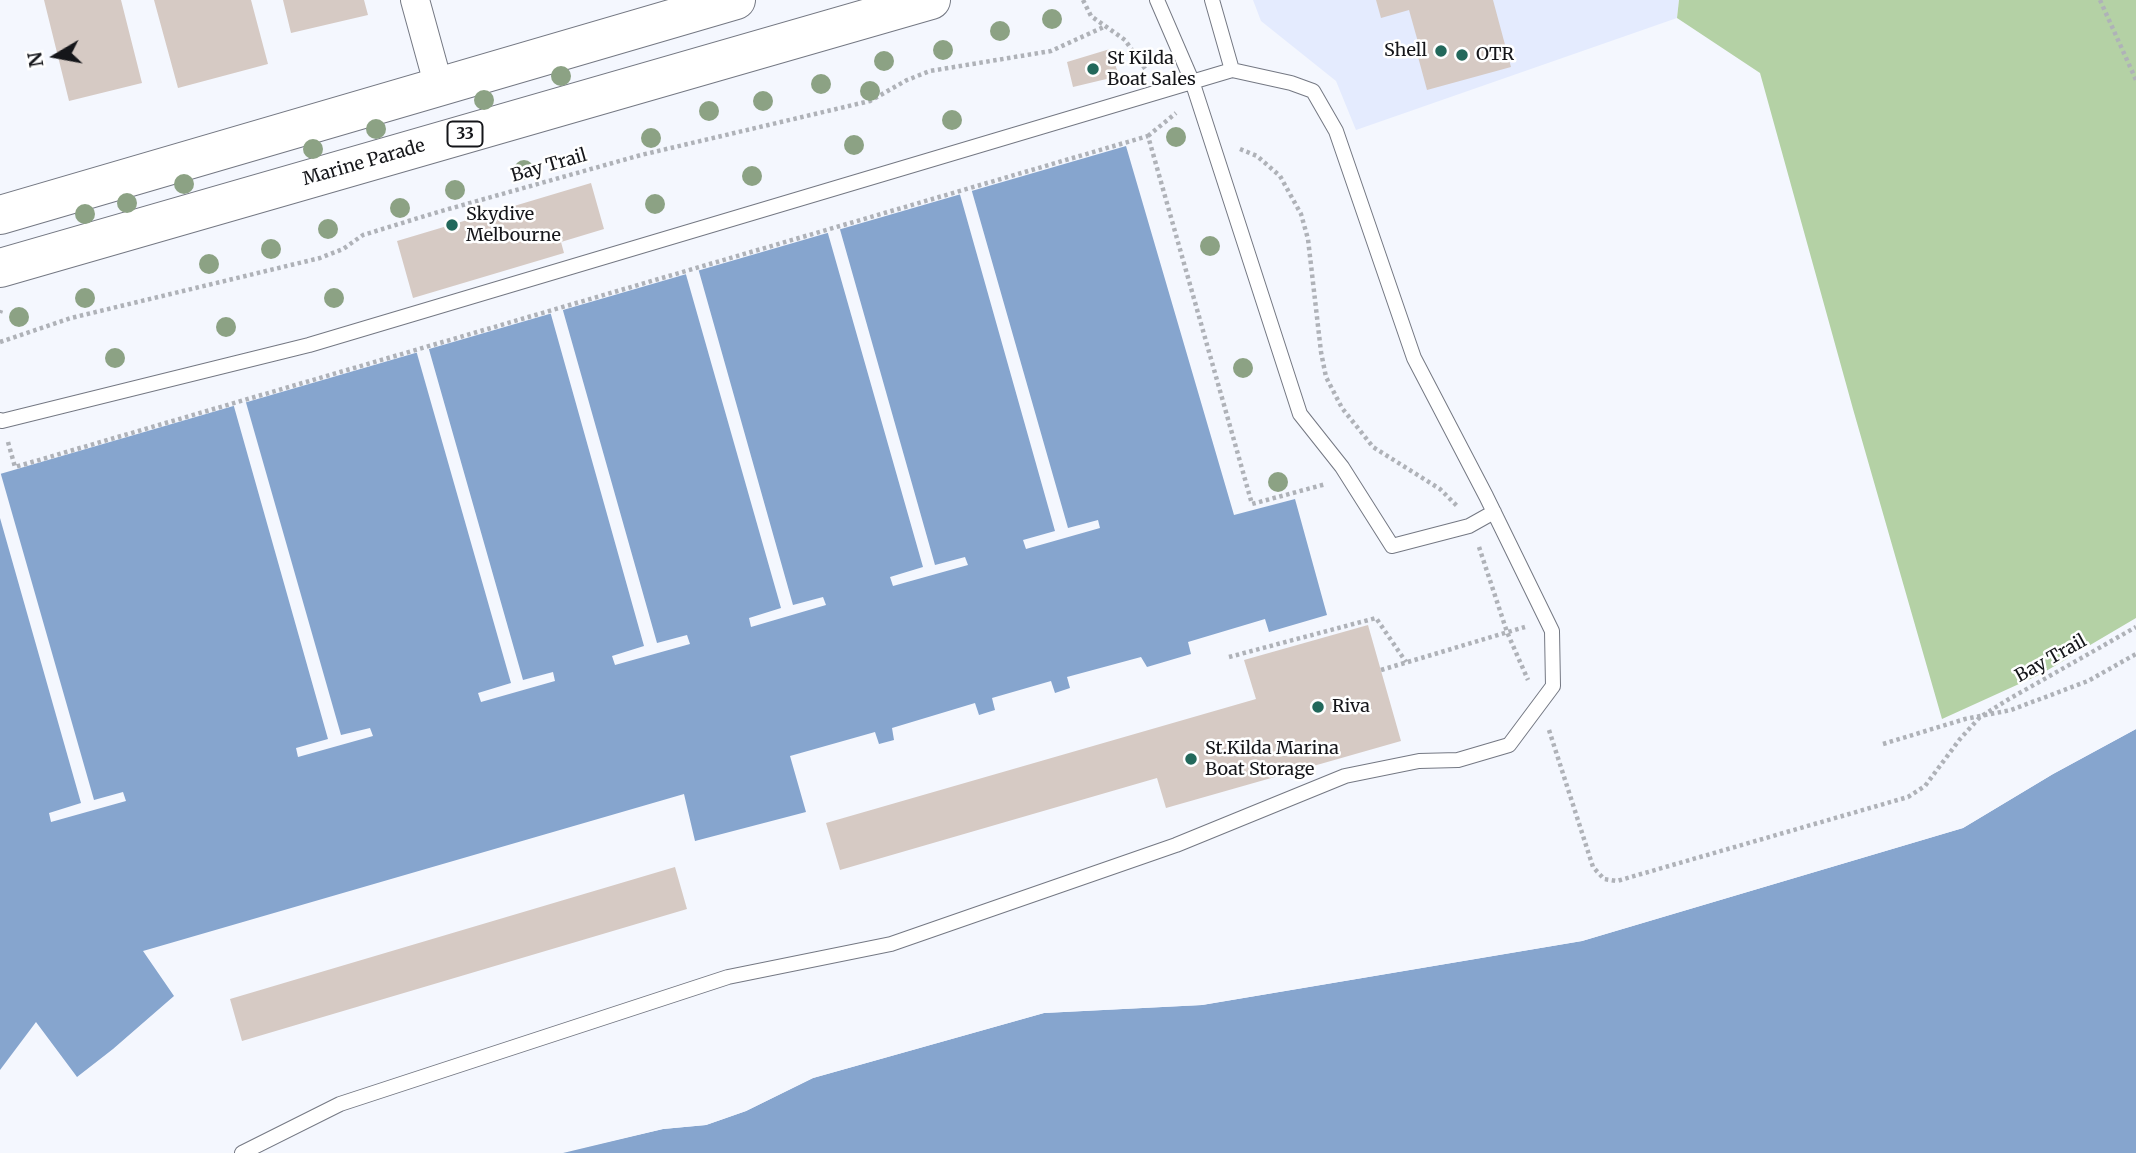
<!DOCTYPE html>
<style>
body{margin:0}
#map{position:relative;width:2136px;height:1153px;overflow:hidden;background:#f4f7fe;font-family:Merriweather,serif}
canvas{display:block}
.north{position:absolute;left:21px;top:21px;width:70px;height:70px;-webkit-text-stroke:5px #fff;paint-order:stroke;rotate:260deg;font-size:19px;font-weight:700;line-height:28px;text-align:center;color:#15161a}
.north::after{content:'';display:block;margin:auto;width:24px;height:32px;background:#15161a;clip-path:polygon(50% 0,100% 100%,50% 72%,0 100%)}
</style>
<div id="map">
<canvas width="2136" height="1153"></canvas>
<div class="north">N</div>
</div>
<script>
const ctx = document.querySelector('canvas').getContext('2d');
ctx.lineJoin = 'round';
function fill(path, color) {
  ctx.fillStyle = color;
  ctx.fill(path, 'evenodd');
}
function toPath(rows) {
  const path = new Path2D();
  for (const r of rows) {
    path.moveTo(r[0], r[1]);
    for (let i = 2; i < r.length; i += 2) path.lineTo(r[i], r[i + 1]);
  }
  return path;
}
function strokePath(path, color, width, dash) {
  ctx.strokeStyle = color;
  ctx.lineWidth = width;
  ctx.lineCap = dash ? 'butt' : 'round';
  ctx.setLineDash(dash || []);
  ctx.stroke(path);
}
function drawText(font, color, halo, rows, align = 'center') {
  ctx.font = font + ' Merriweather,serif';
  ctx.lineWidth = 5;
  ctx.setLineDash([]);
  ctx.textBaseline = 'middle';
  ctx.strokeStyle = halo;
  ctx.fillStyle = color;
  for (const [text, x, y, turn = 0] of rows) {
    ctx.save();
    ctx.translate(x, y);
    ctx.rotate((+turn || 0) * Math.PI / 180);
    ctx.textAlign = isNaN(turn) ? turn : align;
    if (halo) ctx.strokeText(text, 0, 0);
    ctx.fillText(text, 0, 0);
    ctx.restore();
  }
}
const built = toPath([
 [1253,0,1679,0,1677,18,1356,130,1336,81,1261,21]
]);
const green = toPath([
 [1679,0,2136,0,2136,618,2041,674,1942,719,1853,409,1760,73,1677,18]
]);
const water = toPath([
 [1126,146,1234,515,1295,499,1327,615,1269,632,1265,619,1188,642,1191,654,1147,667,1141,657,1067,677,1070,688,1055,693,1051,681,992,698,995,710,979,715,975,703,892,728,894,740,879,744,875,732,790,756,806,812,695,841,684,794,143,951,174,996,113,1049,77,1077,36,1022,0,1070,0,474],
 [2136,729,2136,1153,563,1153,663,1129,706,1125,746,1111,813,1078,1044,1013,1202,1005,1582,941,1963,828,2053,774]
]);
const pier = toPath([
 [971,188,1068,528,1098,520,1100,528,1026,549,1023,540,1055,531,959,191],
 [839,226,935,565,965,557,968,565,893,586,890,577,923,567,827,230],
 [698,268,793,605,823,597,826,605,751,627,749,618,781,608,685,271],
 [562,307,657,643,687,635,690,644,615,665,612,656,644,646,550,311],
 [428,346,523,680,553,672,555,681,481,702,478,693,511,683,416,350],
 [245,399,341,735,370,728,373,736,298,757,296,748,328,739,233,403],
 [0,471,94,800,123,792,126,801,51,822,49,813,81,803,0,518],
 [2136,726,2136,729,2053,774,1963,828,1582,941,1202,1005,1044,1013,813,1078,746,1111,706,1125,663,1129,559,1153,562,1150,662,1125,705,1122,744,1108,812,1075,1043,1010,1201,1002,1582,938,1962,825,2051,771]
]);
const building = toPath([
 [44,0,121,0,142,83,69,101],
 [154,0,251,0,268,64,178,88],
 [283,0,364,0,368,15,291,33],
 [1376,0,1493,0,1511,67,1427,90,1414,42,1418,42,1409,10,1381,18],
 [1110,49,1119,76,1073,87,1067,62],
 [591,183,604,229,561,242,564,253,413,298,397,241],
 [1368,625,1401,741,1166,808,1157,778,840,870,826,823,1256,699,1244,660],
 [675,867,687,909,242,1041,230,999]
]);
const path = toPath([
 [1083,0,1091,16,1125,40,1146,70],
 [2100,0,2136,80],
 [1148,136,1176,113],
 [1240,149,1257,156,1280,176,1301,214,1308,239,1321,352,1326,377,1342,408,1373,447,1440,489,1457,506],
 [0,313,1,310],
 [0,342,71,318,320,258,343,249,363,235,438,212,641,155,870,101,907,80,930,71,1051,51,1106,26],
 [8,442,15,467,1148,136,1252,504,1326,484],
 [1479,547,1507,632,1528,680],
 [1229,657,1376,618,1406,662],
 [1381,670,1525,627],
 [1549,730,1593,867,1604,879,1617,881,1908,797,1925,786,1960,739,1980,717,2009,699,2136,627],
 [1883,744,1965,719,2011,710,2088,681,2136,654]
]);
const service = toPath([
 [1157,0,1192,81,1300,414,1342,467,1392,546,1469,526,1494,512],
 [1212,0,1232,70],
 [0,420,2,421,309,345,1232,70,1291,83,1313,91,1336,131,1414,358,1486,496,1552,631,1553,686,1509,745,1458,760,1419,761,1345,776,1176,845,891,944,728,977,340,1104,242,1153]
]);
const minor = toPath([
 [415,0,439,87]
]);
const primary = toPath([
 [0,215,736,0],
 [0,268,931,0]
]);
const trees = [
 [1052,19],
 [1000,31],
 [943,50],
 [884,61],
 [561,76],
 [821,84],
 [870,91],
 [484,100],
 [763,101],
 [709,111],
 [952,120],
 [376,129],
 [1176,137],
 [651,138],
 [854,145],
 [313,149],
 [524,170],
 [752,176],
 [184,184],
 [455,190],
 [127,203],
 [655,204],
 [400,208],
 [85,214],
 [328,229],
 [1210,246],
 [271,249],
 [209,264],
 [85,298],
 [334,298],
 [19,317],
 [226,327],
 [115,358],
 [1243,368],
 [1278,482]
];
const markers = [
 [1441,51,7,"#22685b"],
 [1462,55,7,"#22685b"],
 [1093,69,7,"#22685b"],
 [452,225,7,"#22685b"],
 [1318,707,7,"#22685b"],
 [1191,759,7,"#22685b"]
];
const shields = [
 [465,134,35]
];
const shieldNames = [
 ["33",465,134]
];
const poiNames = [
 ["Shell",1427,51,"right"],
 ["OTR",1476,55],
 ["St Kilda",1107,59],
 ["Boat Sales",1107,80],
 ["Skydive",466,215],
 ["Melbourne",466,236],
 ["Riva",1332,707],
 ["St.Kilda Marina",1205,749],
 ["Boat Storage",1205,770]
];
const streetNames = [
 ["Marine Parade",364,163,-16],
 ["Bay Trail",549,166,-16],
 ["Bay Trail",2051,659,-29]
];
fill(built, '#e4ebfe');
fill(green, '#b4d1a5');
fill(water, '#86a5ce');
fill(pier, '#f4f7fe');
fill(building, '#d6cac4');
strokePath(service, '#747883', 16);
strokePath(minor, '#747883', 30);
strokePath(primary, '#747883', 40);
strokePath(path, '#afb2b8', 4.5, [3.5, 3.5]);
strokePath(service, '#fff', 14);
strokePath(minor, '#fff', 28);
strokePath(primary, '#fff', 38);
ctx.fillStyle = '#8ca284';
for (const [x, y] of trees) {
  ctx.beginPath();
  ctx.arc(x, y, 10, 0, 2 * Math.PI);
  ctx.fill();
}
for (const [x, y, r, color] of markers) {
  const dot = new Path2D();
  dot.arc(x, y, r, 0, 2 * Math.PI);
  ctx.fillStyle = color;
  ctx.fill(dot);
  strokePath(dot, '#fff', 2.5);
}
for (const [x, y, w] of shields) {
  const box = new Path2D();
  box.roundRect(x - w / 2, y - 12.5, w, 25, 5);
  ctx.fillStyle = '#fff';
  ctx.fill(box);
  strokePath(box, '#15161a', 2);
}
drawText('bold 16px', '#15161a', null, shieldNames);
drawText('18px', '#15161a', '#fff', poiNames, 'left');
drawText('18px', '#15161a', '#fff', streetNames);
</script>
